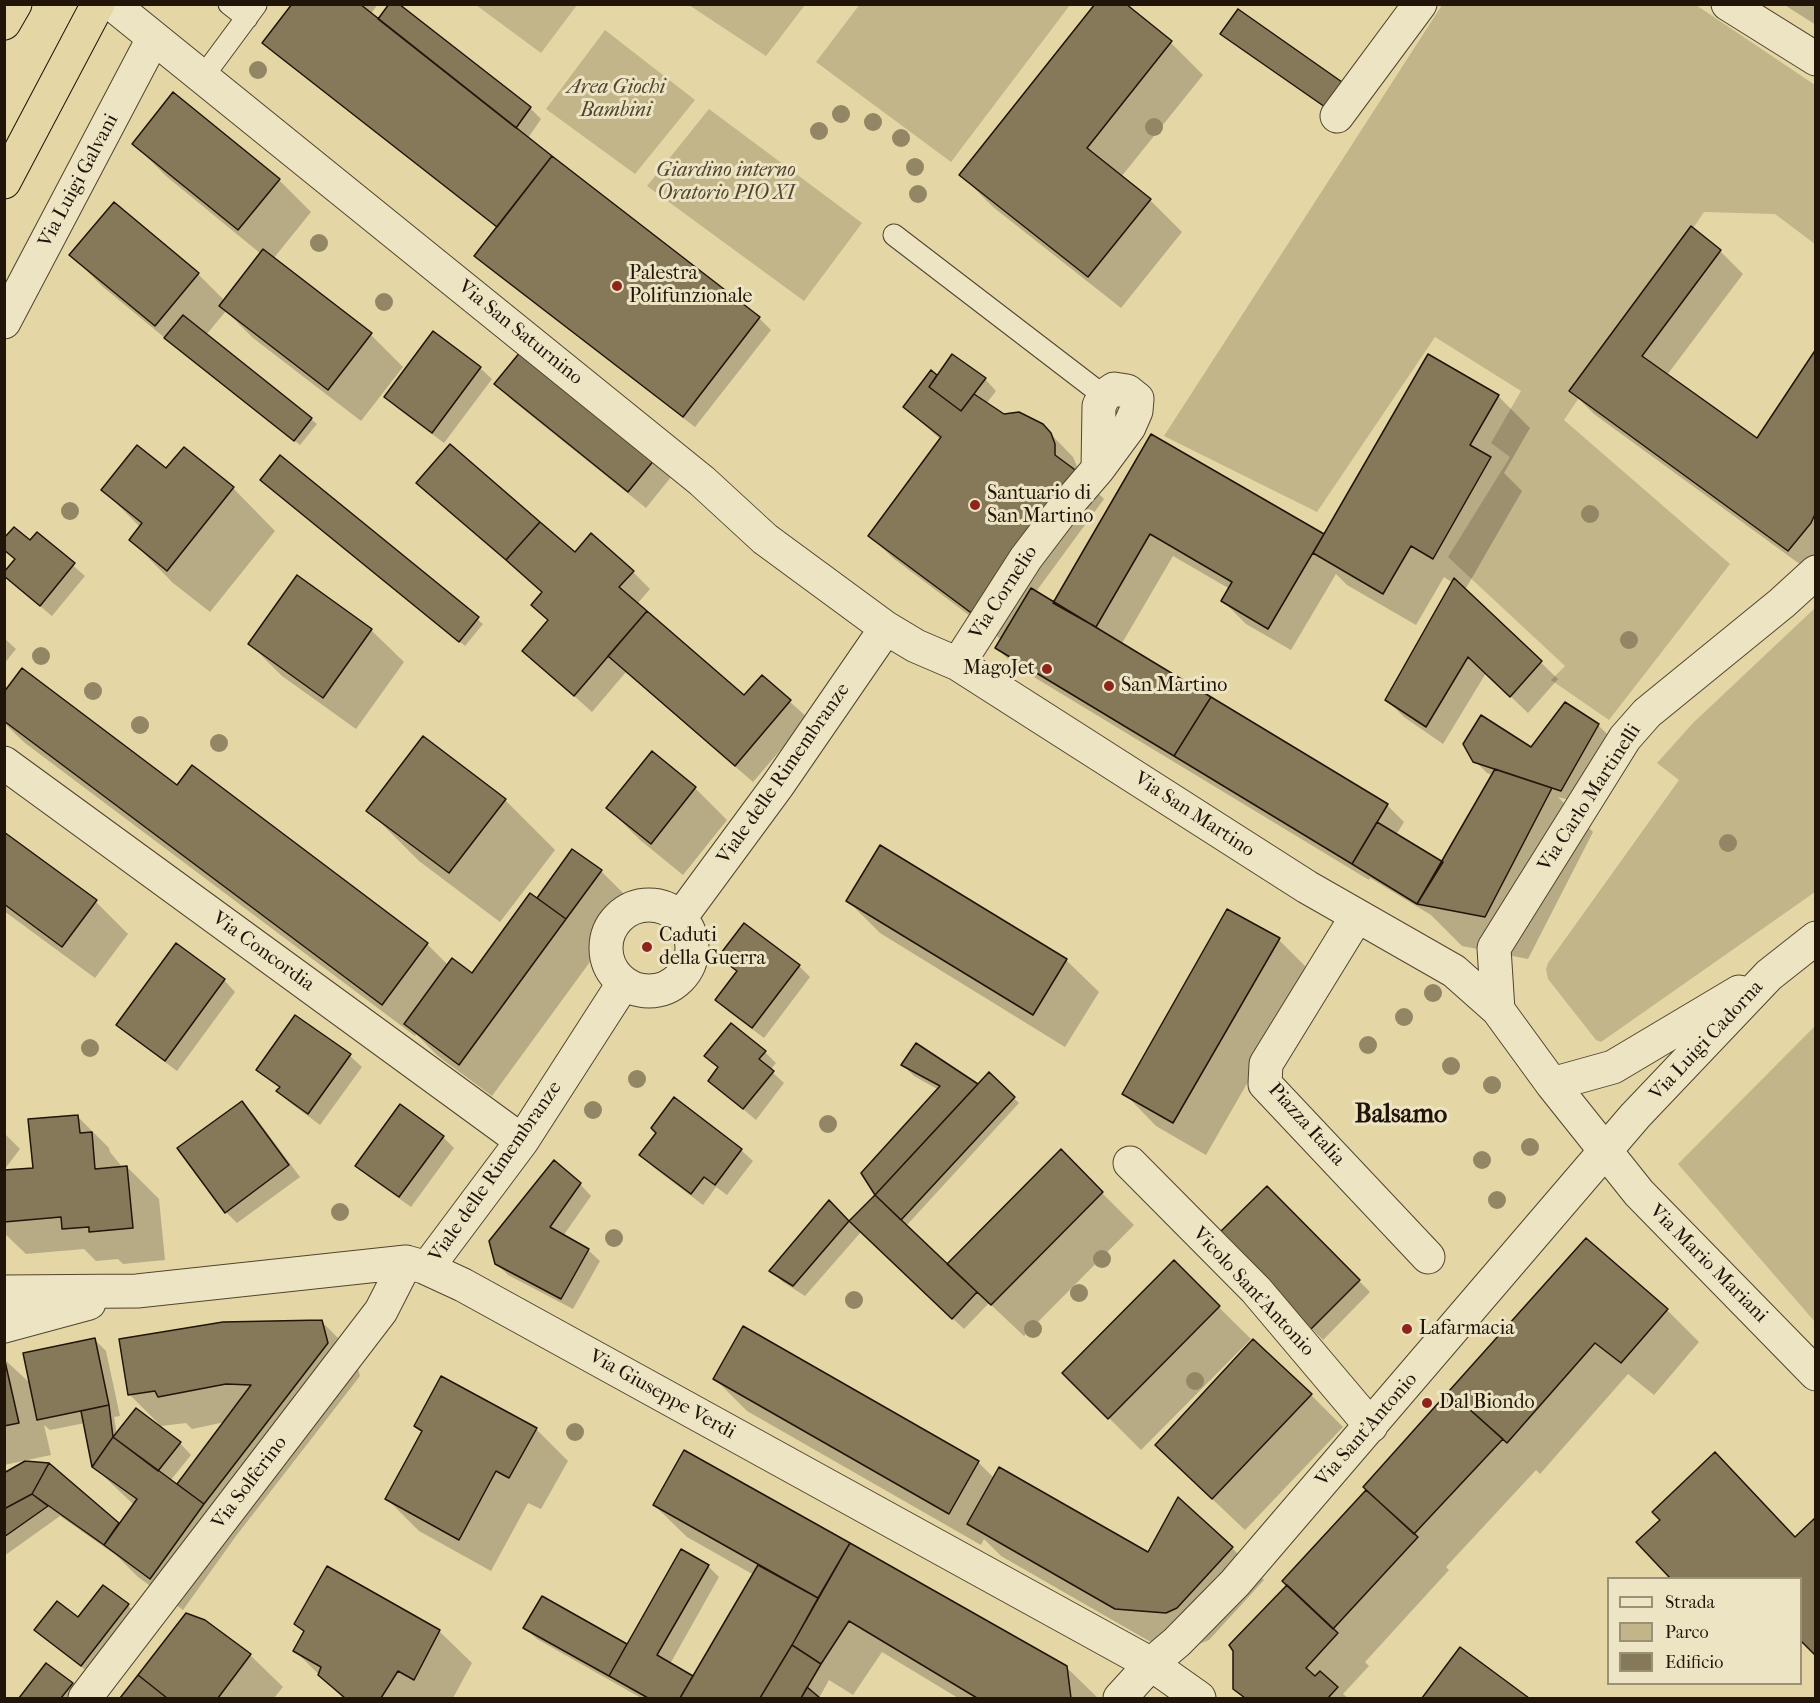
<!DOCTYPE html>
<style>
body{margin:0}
#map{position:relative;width:1820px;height:1703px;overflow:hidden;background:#e4d6a5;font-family:"IM FELL French Canon",serif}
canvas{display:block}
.frame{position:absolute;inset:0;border:6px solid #201508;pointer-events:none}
.legend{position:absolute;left:1607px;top:1577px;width:195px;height:108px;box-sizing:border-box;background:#ede4c4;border:2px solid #9b9179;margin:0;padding:8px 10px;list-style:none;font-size:18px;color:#201508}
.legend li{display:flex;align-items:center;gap:12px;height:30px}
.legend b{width:30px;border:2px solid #9b9179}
</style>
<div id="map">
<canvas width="1820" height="1703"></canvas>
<div class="frame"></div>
<ul class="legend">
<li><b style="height:8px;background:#ede4c4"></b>Strada</li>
<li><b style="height:16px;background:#c3b58a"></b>Parco</li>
<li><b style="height:16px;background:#86795a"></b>Edificio</li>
</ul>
</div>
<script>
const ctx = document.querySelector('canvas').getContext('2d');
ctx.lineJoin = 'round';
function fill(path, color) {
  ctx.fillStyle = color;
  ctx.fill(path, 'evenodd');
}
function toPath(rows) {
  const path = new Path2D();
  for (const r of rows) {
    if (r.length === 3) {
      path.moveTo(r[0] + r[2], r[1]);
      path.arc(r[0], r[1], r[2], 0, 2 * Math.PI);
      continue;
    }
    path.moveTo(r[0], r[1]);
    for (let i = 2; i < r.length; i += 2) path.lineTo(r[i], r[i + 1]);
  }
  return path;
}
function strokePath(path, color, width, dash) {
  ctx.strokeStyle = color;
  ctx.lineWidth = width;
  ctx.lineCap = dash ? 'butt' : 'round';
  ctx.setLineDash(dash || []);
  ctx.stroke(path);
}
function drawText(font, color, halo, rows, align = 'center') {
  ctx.font = font + ' "IM FELL French Canon",serif';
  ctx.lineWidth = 6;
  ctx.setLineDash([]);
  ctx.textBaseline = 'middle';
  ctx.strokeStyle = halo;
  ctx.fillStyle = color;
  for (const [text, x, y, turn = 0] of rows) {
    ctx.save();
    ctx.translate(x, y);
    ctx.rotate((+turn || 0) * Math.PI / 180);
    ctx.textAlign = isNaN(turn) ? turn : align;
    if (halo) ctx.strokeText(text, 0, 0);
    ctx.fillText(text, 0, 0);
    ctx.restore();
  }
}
const green = toPath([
 [860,4,1070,4,1070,5,951,162,816,62],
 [476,5,577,5,541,53],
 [689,5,805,5,766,56],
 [1442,5,1696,5,1815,85,1815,244,1775,214,1704,212,1564,420,1730,564,1609,720,1551,680,1565,666,1448,557,1510,457,1491,443,1521,391,1435,337,1317,512,1164,436],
 [605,30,695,100,635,174,546,109],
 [709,109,862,223,804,301,647,186],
 [1815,608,1815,892,1601,1042,1596,1040,1548,979,1546,969,1548,963,1679,780,1657,763,1693,723],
 [1815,1026,1815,1322,1678,1164]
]);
const shadow = toPath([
 [294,4,378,4,370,15,530,108,541,119,528,138,759,318,771,330,695,427,487,267,476,255,498,228,275,54,264,43],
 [1783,4,1816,4,1816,25],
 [1171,43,1203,75,1121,177,1150,200,1182,232,1121,308,993,207,961,175],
 [134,144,279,180,311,212,273,259,371,335,403,367,361,421,253,338,226,311,206,335,317,424,300,445,188,357,103,287,71,255,198,274,225,301,261,254,166,176],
 [1720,251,1743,274,1667,375,1758,440,1816,352,1816,568,1812,573,1594,414,1571,391],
 [480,368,492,379,444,443,397,408,386,397],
 [932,372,938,377,985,379,996,391,986,404,1003,416,1042,425,1073,457,1081,476,1104,499,1035,593,1054,604,1152,436,1324,537,1498,396,1530,428,1504,473,1522,491,1465,590,1558,679,1528,713,1486,673,1443,744,1404,717,1387,700,1453,583,1444,577,1416,625,1347,585,1336,574,1291,650,1246,624,1223,601,1230,589,1173,556,1121,645,1387,805,1404,822,1396,835,1442,863,1493,775,1487,773,1475,761,1531,749,1565,704,1598,725,1610,737,1573,801,1558,797,1593,832,1528,959,1462,946,1431,915,1370,878,1369,880,1014,665,997,648,1002,640,893,558,870,536,941,440,905,407],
 [496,384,654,460,671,477,646,508,513,401],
 [280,457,483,624,465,646,268,485],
 [166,470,233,488,275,531,210,612,173,583,131,540,141,528,103,490],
 [37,534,85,576,52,616,16,586,16,560],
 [575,554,633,572,650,589,637,604,745,697,762,677,808,718,753,782,626,672,592,712,524,651,549,621],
 [298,577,371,630,404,662,356,729,282,676,250,644],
 [4,638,16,649,4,664],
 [4,695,177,787,427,944,448,965,473,975,537,901,573,851,601,871,633,903,492,1096,438,1056,416,1034,415,1036,25,743,4,723],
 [695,788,727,820,683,875,640,840,608,808],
 [505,800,555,850,500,922,419,861,368,810],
 [4,834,96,902,128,934,95,978,4,911],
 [881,847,1066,960,1099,992,1065,1047,880,933,848,901],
 [1279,940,1311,972,1206,1155,1156,1126,1124,1093],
 [720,957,799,966,810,977,764,1038,729,1012,717,1000,738,973],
 [224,980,235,992,177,1071,130,1036,118,1025],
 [295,1017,350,1056,362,1067,320,1125,289,1102,278,1091,280,1088,258,1070],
 [765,1052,776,1063,770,1070,784,1083,756,1120,710,1081,719,1068,706,1056],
 [903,1065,978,1085,989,1074,1019,1103,906,1226,947,1266,1061,1152,1134,1225,1024,1336,989,1303,964,1329,861,1232,805,1296,783,1282,771,1271,829,1202,849,1223,877,1195,939,1090,914,1076],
 [242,1103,253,1114,300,1177,237,1223,226,1212],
 [77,1116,109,1148,110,1152,123,1168,127,1167,159,1199,165,1260,123,1264,118,1259,96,1261,84,1249,26,1254,4,1233,4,1172,34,1169],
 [4,1133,20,1149,4,1170],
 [443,1137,454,1148,411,1207,369,1177,357,1165],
 [741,1150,753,1161,727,1195,716,1187,703,1205,653,1167,641,1155],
 [580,1184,591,1196,563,1236,588,1250,600,1261,573,1309,508,1275,496,1263],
 [1267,1188,1370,1292,1323,1340,1219,1235],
 [1586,1240,1667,1310,1699,1342,1654,1395,1628,1374,1540,1474,1536,1470,1446,1567,1449,1570,1365,1662,1369,1666,1343,1694,1348,1698,1244,1698,1234,1689,1289,1585,1285,1581,1367,1490],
 [1174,1263,1251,1339,1141,1450,1064,1373],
 [321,1321,354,1354,360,1376,236,1536,183,1610,138,1577,117,1556,60,1516,4,1556,4,1474,48,1464,120,1526,134,1505,93,1466,85,1423,50,1430,44,1425,51,1455,4,1465,4,1359,32,1385,95,1340,106,1351,120,1416,114,1417,117,1435,180,1443,191,1455,170,1481,177,1486,225,1422,192,1429,186,1423,161,1426,129,1394],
 [715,1379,978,1462,994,1478,1149,1554,1232,1548,1264,1580,1209,1640,1199,1644,1149,1641,1001,1556,984,1539,981,1545,747,1411],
 [1311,1395,1343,1427,1245,1530,1189,1477],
 [416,1426,536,1429,568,1461,541,1509,528,1503,491,1571,419,1531,387,1499,423,1433],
 [684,1452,1066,1667,1098,1698,958,1698,882,1652,853,1695,829,1680,819,1698,641,1698,537,1639,525,1628,543,1598,628,1646,708,1566,719,1577,670,1664,694,1679,754,1575,687,1537,654,1505],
 [1715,1454,1796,1538,1800,1578,1672,1578,1638,1542,1662,1520],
 [327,1568,439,1631,472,1663,453,1698,343,1698,295,1651,305,1633,295,1624],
 [128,1605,139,1617,93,1676,48,1641,36,1630],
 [186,1615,250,1655,283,1687,274,1698,123,1698],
 [1460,1649,1526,1698,1423,1698],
 [46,1665,72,1684,83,1696,81,1698,21,1698]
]);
const building = toPath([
 [292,4,360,4,552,156,497,227,262,43,292,4],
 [389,4,399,4,531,107,516,128,378,19,389,4],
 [1095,4,1126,4,1172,41,1087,148,1151,199,1088,277,959,175,1095,4],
 [1238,9,1342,82,1325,107,1220,34,1238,9],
 [173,92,280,179,238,230,132,144,173,92],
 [552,156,760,317,683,417,474,256,552,156],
 [114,202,199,273,155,326,69,255,114,202],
 [1691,226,1721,250,1642,356,1757,438,1816,349,1816,512,1811,523,1788,551,1569,391,1691,226],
 [263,249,372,333,328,390,219,306,263,249],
 [183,315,312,418,294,441,164,338,183,315],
 [433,331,481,367,432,433,384,397,433,331],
 [521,351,655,459,628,492,494,384,521,351],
 [952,354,986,378,961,411,929,387,952,354],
 [1428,354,1499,395,1470,445,1491,457,1433,559,1411,546,1383,594,1313,553,1428,354],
 [931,370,937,375,929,387,961,411,974,394,1004,414,1019,412,1043,424,1051,433,1055,444,1055,455,1082,475,978,618,868,536,941,437,903,407,931,370],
 [1151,434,1324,534,1268,629,1221,601,1232,582,1150,534,1096,627,1053,603,1151,434],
 [450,444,540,522,506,560,416,483,450,444],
 [137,445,166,468,184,447,234,487,167,571,129,540,142,523,101,490,137,445],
 [280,455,479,617,459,642,260,480,280,455],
 [540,522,575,552,591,533,634,571,619,587,647,611,574,696,522,651,548,620,531,605,542,592,506,560,540,522],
 [14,527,30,540,37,532,75,563,40,606,4,576,4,572,15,559,4,550,4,538,14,527],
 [297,575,372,629,323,698,248,644,297,575],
 [1454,578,1542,661,1510,697,1468,657,1426,727,1385,700,1454,578],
 [1031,588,1211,697,1174,756,995,648,1031,588],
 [647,611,744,695,762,675,791,700,735,766,608,656,647,611],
 [22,668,177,785,192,765,428,943,382,1005,4,721,4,692,22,668],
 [1211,697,1388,804,1352,864,1174,756,1211,697],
 [1565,702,1599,724,1561,791,1473,762,1463,744,1481,715,1531,747,1565,702],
 [423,736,506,799,449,873,366,811,423,736],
 [652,751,696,787,651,844,606,808,652,751],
 [1495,769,1552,788,1485,917,1417,904,1495,769],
 [1377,822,1443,862,1417,904,1352,864,1377,822],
 [4,832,97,900,62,947,4,904,4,832],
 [880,845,1067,959,1033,1015,846,901,880,845],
 [572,849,602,870,566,919,537,898,572,849],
 [530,893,566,919,459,1065,404,1024,452,958,472,973,530,893],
 [1227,909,1280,938,1173,1123,1122,1094,1227,909],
 [744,923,800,965,752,1028,715,1000,737,971,718,957,744,923],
 [176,943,225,979,165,1061,116,1025,176,943],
 [295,1015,351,1054,308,1114,276,1091,280,1087,256,1070,295,1015],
 [731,1023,766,1051,759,1059,774,1071,743,1109,708,1081,718,1067,704,1056,731,1023],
 [916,1043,978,1084,875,1195,861,1173,940,1086,901,1065,916,1043],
 [989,1072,1015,1097,901,1220,875,1195,989,1072],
 [674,1097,742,1149,715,1185,704,1177,691,1194,639,1155,656,1133,651,1128,674,1097],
 [242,1101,289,1165,225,1213,177,1148,242,1101],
 [400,1104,444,1136,399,1197,355,1166,400,1104],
 [78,1115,80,1133,92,1132,95,1169,127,1166,133,1228,89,1232,89,1227,62,1229,61,1217,4,1222,4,1170,33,1168,28,1119,78,1115],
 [1061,1149,1103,1192,991,1305,947,1264,1061,1149],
 [554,1160,581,1183,550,1227,589,1249,561,1299,495,1264,489,1241,554,1160],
 [1267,1186,1360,1280,1310,1330,1217,1235,1267,1186],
 [875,1195,977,1292,952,1319,849,1221,875,1195],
 [829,1200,849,1221,793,1286,769,1271,829,1200],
 [1586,1238,1668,1309,1621,1363,1595,1343,1507,1443,1449,1391,1586,1238],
 [1174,1260,1220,1306,1108,1419,1062,1373,1174,1260],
 [322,1320,328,1343,204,1504,177,1484,251,1385,226,1384,158,1397,155,1391,128,1395,119,1339,223,1322,322,1320],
 [743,1326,979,1461,949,1514,713,1379,743,1326],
 [95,1338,109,1405,37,1420,23,1353,95,1338],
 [1253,1339,1312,1394,1212,1499,1155,1445,1253,1339],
 [4,1357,19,1423,4,1426,4,1357],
 [441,1376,537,1428,509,1478,496,1471,459,1540,385,1499,422,1431,414,1426,441,1376],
 [1449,1391,1503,1439,1414,1534,1363,1487,1449,1391],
 [109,1405,113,1437,92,1467,81,1411,109,1405],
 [136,1408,181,1442,158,1471,113,1437,136,1408],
 [113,1437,204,1504,150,1579,104,1545,137,1499,92,1467,113,1437],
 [684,1450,850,1543,818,1598,653,1505,684,1450],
 [1715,1452,1795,1537,1816,1517,1816,1656,1800,1640,1800,1578,1670,1578,1636,1542,1660,1520,1652,1512,1715,1452],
 [25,1461,49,1463,32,1494,4,1509,4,1473,25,1461],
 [49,1463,119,1523,104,1545,32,1494,49,1463],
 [999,1467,1148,1552,1178,1497,1233,1547,1177,1608,1166,1613,1115,1609,967,1524,999,1467],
 [1366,1490,1418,1537,1333,1629,1282,1581,1366,1490],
 [32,1494,48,1506,4,1537,4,1509,32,1494],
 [850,1543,1067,1666,1071,1698,977,1698,849,1621,821,1664,792,1645,850,1543],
 [681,1549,709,1565,657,1655,693,1676,680,1698,648,1698,609,1676,681,1549],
 [758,1565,818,1598,792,1645,760,1698,680,1698,758,1565],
 [327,1566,440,1630,414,1680,398,1671,381,1698,345,1698,318,1675,321,1667,293,1651,304,1631,294,1624,327,1566],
 [103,1585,129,1604,81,1666,34,1630,57,1601,78,1617,103,1585],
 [1287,1585,1338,1633,1306,1668,1315,1676,1320,1671,1338,1687,1328,1698,1245,1698,1233,1689,1233,1651,1229,1645,1287,1585],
 [542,1596,627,1644,609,1676,523,1628,542,1596],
 [186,1613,205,1620,251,1654,218,1698,167,1698,138,1675,186,1613],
 [792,1645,821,1664,801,1698,760,1698,792,1645],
 [1460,1647,1529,1698,1422,1698,1460,1647],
 [46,1663,73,1683,61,1698,19,1698,46,1663],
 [138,1675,167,1698,120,1698,138,1675],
 [807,1687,820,1698,801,1698,807,1687]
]);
const lane = toPath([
 [229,4,247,18],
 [202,78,256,5],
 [894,235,1104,396]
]);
const street = toPath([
 [112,4,702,481,765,539,886,628,916,646,958,664,1307,887,1454,971,1498,1010,1552,1084,1639,1193,1816,1374],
 [1728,4,1816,59],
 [1337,116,1420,4],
 [4,322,153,39],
 [958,664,1026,558,1061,512,1098,469,1129,427,1136,411,1137,399,1127,391,1114,389,1104,396,1099,406,1098,469],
 [4,763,522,1141],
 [649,948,43],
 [1357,916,1266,1064,1265,1084,1428,1257],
 [680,918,778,785,886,628],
 [1498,1010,1494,948,1625,738,1647,713,1782,603,1816,572],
 [1552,1084,1613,1067,1739,992],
 [1130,1163,1256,1290,1371,1426],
 [427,1268,522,1141,623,984],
 [4,1292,137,1291,406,1262,424,1267,463,1285,1151,1664,1199,1698],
 [4,1326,89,1303],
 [85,1698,381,1311,406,1262],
 [1120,1698,1151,1664,1177,1642,1235,1583,1635,1116,1769,975,1816,938]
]);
const highway = toPath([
 [4,23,15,4],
 [4,182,98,4]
]);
const trees = [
 [258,70],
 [841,114],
 [873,122],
 [1154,127],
 [819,131],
 [901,138],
 [915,167],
 [918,194],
 [319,243],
 [384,302],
 [70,511],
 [1590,514],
 [1629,640],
 [41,656],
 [93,691],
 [140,725],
 [219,743],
 [1728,843],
 [1433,993],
 [1404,1017],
 [1368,1045],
 [90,1048],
 [1451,1066],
 [637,1079],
 [1492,1085],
 [593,1110],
 [828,1124],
 [1530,1147],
 [1482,1160],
 [1497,1200],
 [340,1212],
 [614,1238],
 [1102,1259],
 [1079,1293],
 [854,1300],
 [1033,1329],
 [1195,1381],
 [575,1432]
];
const markers = [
 [617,286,6,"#8f2418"],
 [975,505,6,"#8f2418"],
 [1047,669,6,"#8f2418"],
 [1109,686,6,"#8f2418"],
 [647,947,6,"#8f2418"],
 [1407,1329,6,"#8f2418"],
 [1427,1403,6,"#8f2418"]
];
const parkNames = [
 ["Area Giochi",616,88],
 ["Bambini",616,111],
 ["Giardino interno",726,171],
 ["Oratorio PIO XI",726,194]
];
const streetNames = [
 ["Via Luigi Galvani",79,181,-62],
 ["Via San Saturnino",520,333,39],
 ["Via Cornelio",1004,593,-57],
 ["Viale delle Rimembranze",784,774,-55],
 ["Via Carlo Martinelli",1590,798,-57],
 ["Via San Martino",1194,815,33],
 ["Via Concordia",263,952,36],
 ["Via Luigi Cadorna",1707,1041,-47],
 ["Piazza Italia",1306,1125,48],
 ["Viale delle Rimembranze",496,1172,-55],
 ["Via Mario Mariani",1708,1264,45],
 ["Vicolo Sant'Antonio",1253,1292,47],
 ["Via Giuseppe Verdi",662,1395,29],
 ["Via Sant'Antonio",1367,1430,-49],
 ["Via Solferino",250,1483,-53]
];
const poiNames = [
 ["Palestra",629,274],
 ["Polifunzionale",629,297],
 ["Santuario di",987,494],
 ["San Martino",987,517],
 ["MagoJet",1035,669,"right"],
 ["San Martino",1121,686],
 ["Caduti",659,936],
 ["della Guerra",659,959],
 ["Lafarmacia",1419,1329],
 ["Dal Biondo",1439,1403]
];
const districtNames = [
 ["Balsamo",1401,1116]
];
fill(green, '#c3b58a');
fill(shadow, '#0003');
fill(building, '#86795a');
strokePath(building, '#201508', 1.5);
strokePath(lane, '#51452f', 23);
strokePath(street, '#51452f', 35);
strokePath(highway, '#201508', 35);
strokePath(lane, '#ede4c4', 21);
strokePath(street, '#ede4c4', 33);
strokePath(highway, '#e4d6a5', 33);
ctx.fillStyle = '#938664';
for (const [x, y] of trees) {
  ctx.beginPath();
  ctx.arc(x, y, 9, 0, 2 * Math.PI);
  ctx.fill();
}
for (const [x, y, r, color] of markers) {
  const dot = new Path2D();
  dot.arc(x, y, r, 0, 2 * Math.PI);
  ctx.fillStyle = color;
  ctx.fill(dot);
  strokePath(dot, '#ede4c4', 2);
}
drawText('italic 20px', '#51452f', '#ede4c4', parkNames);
drawText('20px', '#201508', '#ede4c4', streetNames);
drawText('20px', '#201508', '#ede4c4', poiNames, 'left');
drawText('bold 26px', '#201508', '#ede4c4', districtNames);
</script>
